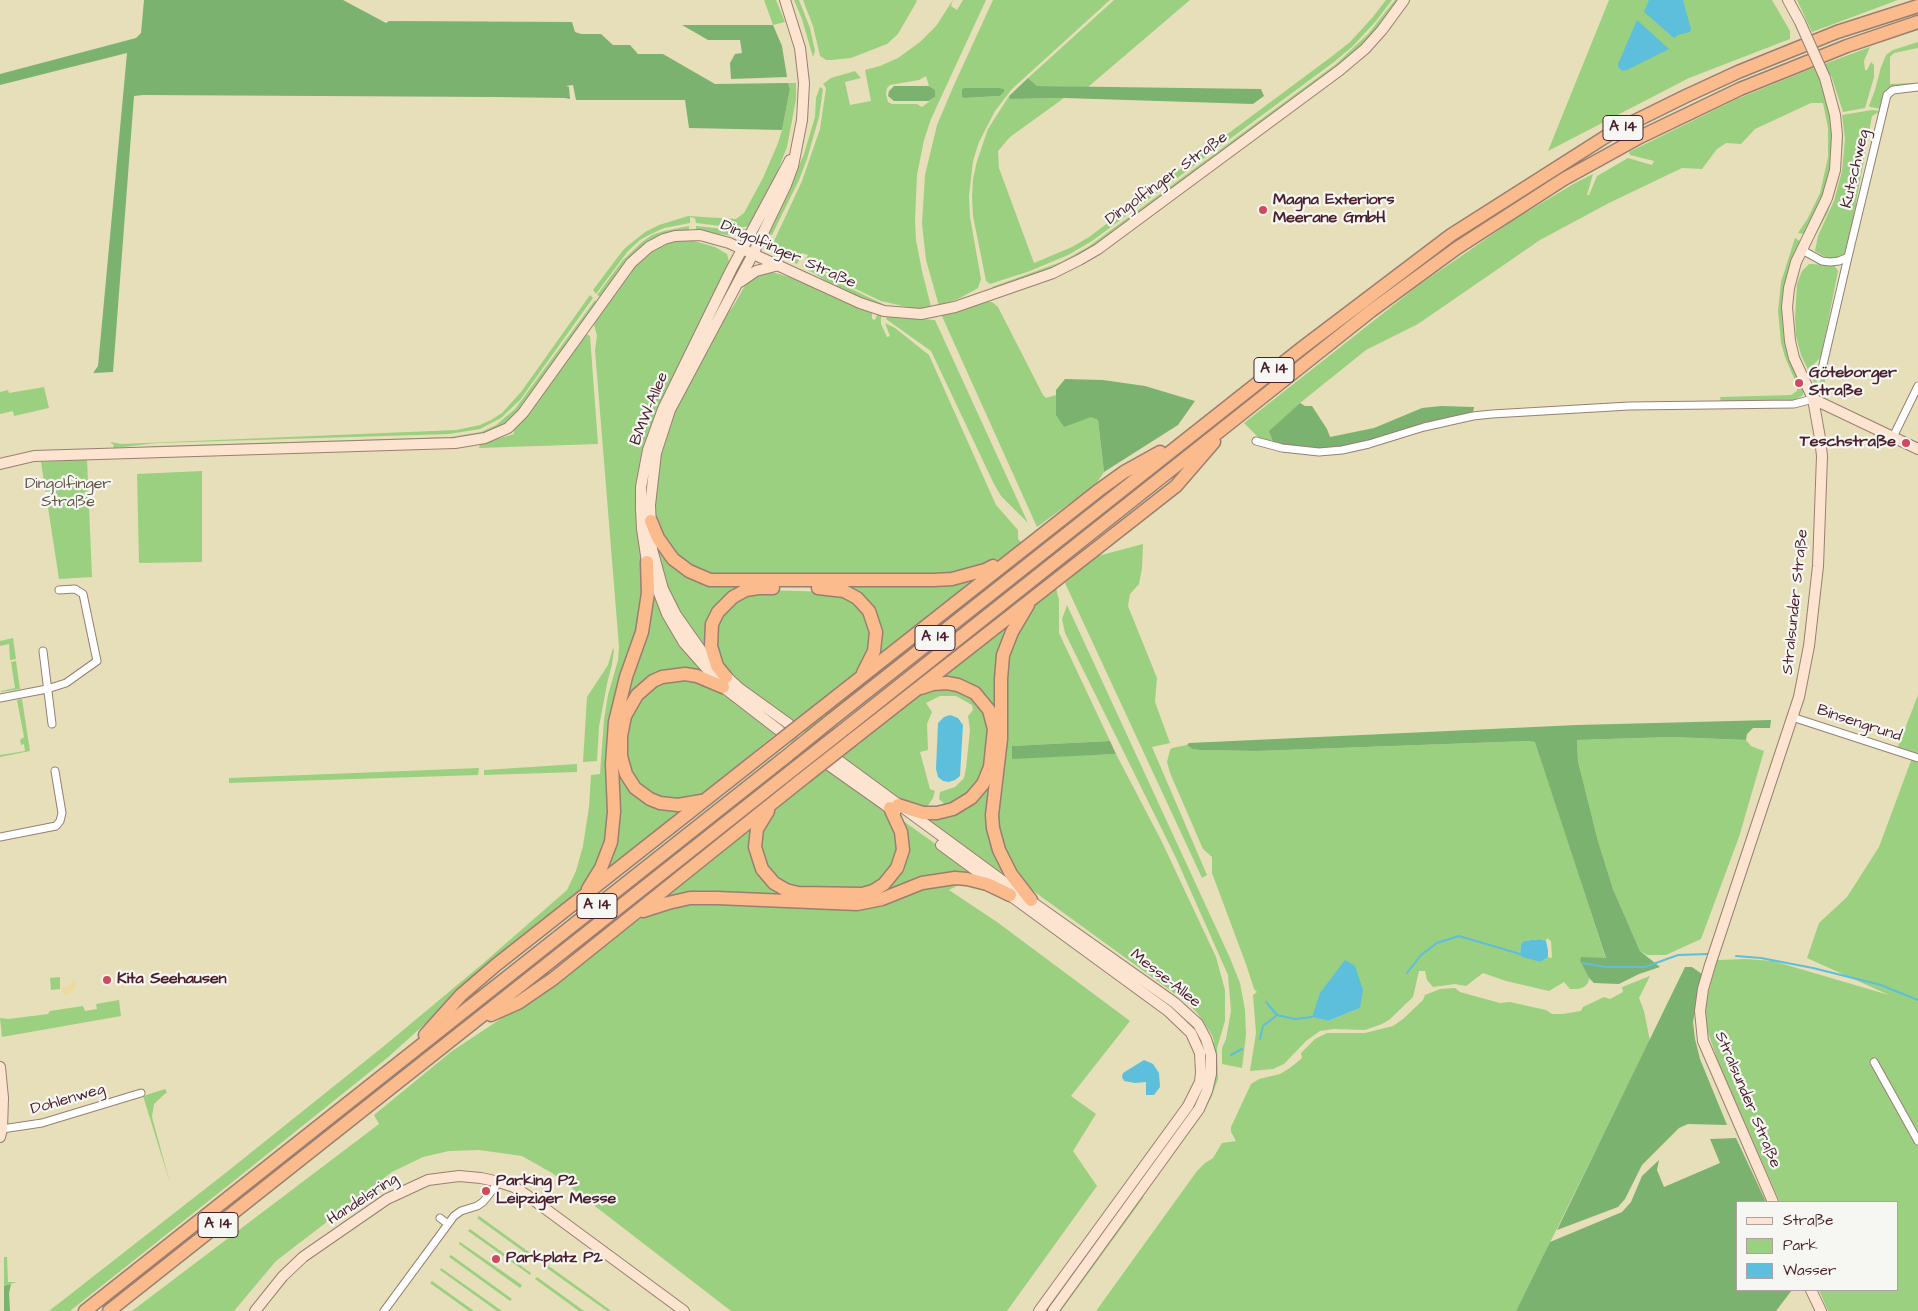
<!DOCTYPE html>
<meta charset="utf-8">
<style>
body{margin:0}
#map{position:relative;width:1918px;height:1311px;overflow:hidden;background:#e7dfb9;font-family:"Architects Daughter",sans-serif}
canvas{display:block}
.legend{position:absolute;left:1736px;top:1201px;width:162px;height:90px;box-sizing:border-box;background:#f6f6f2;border:1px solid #b1a0a2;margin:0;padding:6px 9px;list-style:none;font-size:15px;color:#4a1f2b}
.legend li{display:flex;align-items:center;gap:10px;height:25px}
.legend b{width:25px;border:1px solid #b1a0a2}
</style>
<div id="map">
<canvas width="1918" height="1311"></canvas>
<ul class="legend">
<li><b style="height:6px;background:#fde4d1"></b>Straße</li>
<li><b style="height:14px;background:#9bd081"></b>Park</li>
<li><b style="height:14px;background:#5dbfdb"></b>Wasser</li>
</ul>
</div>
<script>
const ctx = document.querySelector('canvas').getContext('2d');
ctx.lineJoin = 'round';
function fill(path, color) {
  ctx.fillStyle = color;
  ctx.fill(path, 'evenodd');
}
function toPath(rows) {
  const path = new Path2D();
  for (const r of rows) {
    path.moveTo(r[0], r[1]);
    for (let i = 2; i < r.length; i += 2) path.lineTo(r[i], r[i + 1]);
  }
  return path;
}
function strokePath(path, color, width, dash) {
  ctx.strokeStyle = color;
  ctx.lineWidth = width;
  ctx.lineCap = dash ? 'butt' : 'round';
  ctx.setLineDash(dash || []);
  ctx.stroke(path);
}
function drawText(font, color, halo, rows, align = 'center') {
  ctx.font = font + ' "Architects Daughter",sans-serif';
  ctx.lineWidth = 4.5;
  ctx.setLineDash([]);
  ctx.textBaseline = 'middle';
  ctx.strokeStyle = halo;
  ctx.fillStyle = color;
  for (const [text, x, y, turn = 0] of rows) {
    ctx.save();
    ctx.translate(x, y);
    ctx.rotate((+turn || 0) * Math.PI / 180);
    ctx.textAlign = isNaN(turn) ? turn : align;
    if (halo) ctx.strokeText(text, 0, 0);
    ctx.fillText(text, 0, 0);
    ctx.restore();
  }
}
const green = toPath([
 [764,0,776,0,785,22,773,25],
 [794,0,799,0,810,28,815,51,813,57,802,19],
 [803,0,916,0,917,1,898,34,887,44,851,58,831,60,826,60,820,56,813,26],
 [953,0,951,6,957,10,963,0,986,0,931,119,924,140,917,175,915,220,916,240,922,271,931,307,916,309,907,307,881,301,843,283,805,260,808,255,802,253,800,257,777,246,774,241,802,181,820,129,826,88,823,84,831,78,855,71,861,78,845,82,850,105,871,101,865,70,880,66,898,58,920,42,936,26],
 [926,76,929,86,935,90,935,97,922,107,917,104,892,104,888,102,886,94,887,88,890,85,919,80],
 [993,0,1110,0,1012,89,995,111,979,142,973,161,969,196,970,217,981,279,978,288,958,299,939,306,926,260,922,224,925,175,937,125,954,85],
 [1000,88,1004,89,1004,92,1000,96,965,98,962,97],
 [1114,0,1190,0,1088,87,1037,86,1028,78],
 [1386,0,1392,0,1376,21,1353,46,1334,62,1092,241,1068,255,1030,271,990,284,986,281,973,216,972,196,973,179,977,161,988,129,1009,96,1010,99,1064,98,1010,137,998,151,999,168,1034,263,1072,247,1089,237,1331,57,1350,42,1372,18],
 [1395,0,1399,0,1382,23,1351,56,1092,248,1055,267,991,291,992,287,1061,262,1088,247,1336,64,1368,34],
 [1609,0,1772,0,1790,31,1790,39,1689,78,1548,151],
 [1797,0,1898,0,1812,32],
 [1918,42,1918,48,1894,53,1890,57,1890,84,1915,83,1915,85,1889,88,1885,94,1882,109,1870,107,1869,106,1875,90,1881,67,1886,55,1893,50],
 [1870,47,1864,61,1865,70,1867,70,1871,62,1874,65,1874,77,1865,108,1843,112,1831,75,1819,79,1820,81,1822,81,1831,113,1833,157,1828,185,1804,234,1798,233,1808,218,1820,193,1828,157,1828,128,1823,103,1811,103,1755,129,1741,144,1726,143,1717,149,1702,169,1682,168,1609,203,1540,240,1418,324,1366,350,1300,403,1270,431,1274,444,1260,439,1244,423,1419,285,1515,219,1575,183,1593,174,1587,195,1589,195,1597,176,1628,158,1652,165,1654,161,1630,155,1629,152,1737,99,1803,72],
 [788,83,796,83,796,99,787,147,774,180,750,226,737,228,696,223,695,218,690,217,690,223,664,228,651,234,640,240,628,251,596,294,593,290,614,262,624,249,645,232,659,225,688,216,736,219,744,213,763,178,778,143,782,130,790,89],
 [820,87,823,89,819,117,807,159,799,180,772,235,767,234,790,187,804,154,815,117,816,98],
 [1872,110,1881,111,1872,116,1856,203,1860,203,1855,208,1849,246,1845,254,1838,258,1829,259,1815,251,1818,236,1834,201,1842,171,1845,139,1842,115],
 [1840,117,1843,140,1840,171,1828,212,1814,238,1831,199],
 [689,226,689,231,664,236,601,297,597,295,623,260,642,242,652,235,664,231],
 [696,226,733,230,748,229,741,235,734,236,696,231],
 [1795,238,1800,241,1789,268,1786,284,1783,326,1786,342,1804,390,1803,395,1794,401,1721,402,1720,397,1791,395,1797,391,1797,385,1785,357,1781,343,1778,311,1781,282],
 [766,239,771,242,776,249,799,260,797,264,771,252,767,245],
 [677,241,694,241,715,247,727,254,729,262,658,412,644,447,637,485,636,502,636,520,643,572,644,603,623,677,611,825,590,880,578,893,436,1014,386,1059,235,1180,70,1311,49,1311,228,1171,384,1046,480,966,567,890,576,871,583,846,589,807,591,775,600,774,604,720,608,695,618,660,619,647,595,350,597,336,594,324,595,319,633,268,658,247],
 [804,262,843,285,883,304,883,306,841,290,802,266],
 [1809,264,1834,265,1838,271,1821,357,1812,366,1811,372,1819,374,1816,387,1801,355,1796,336,1795,318,1797,284,1802,271],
 [769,271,805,282,872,313,872,319,875,320,877,315,881,316,881,324,887,337,890,336,885,323,895,328,929,355,996,505,1018,530,1018,539,1022,543,998,560,964,573,720,578,682,564,660,537,654,510,659,455,671,419,717,328,734,305,748,280,753,275],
 [590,295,593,298,520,400,501,418,480,429,449,434,157,443,114,448,113,444,111,443,111,442,121,444,456,430,480,425,491,420,502,413,521,392],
 [595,300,597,303,514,418,499,428,468,439,135,448,158,446,450,437,481,432,496,425,515,409],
 [981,302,992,302,998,307,1043,395,1046,398,1056,395,1056,415,1091,416,1098,420,1104,472,1096,484,1037,527,941,314],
 [887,317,935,320,1028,523,1001,496,994,484,931,351,886,319],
 [586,334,590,336,598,444,479,448,480,444,514,434,514,428],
 [1822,374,1827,374,1821,396,1818,391],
 [44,387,49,408,14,416,13,411,0,414,0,392,8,390,9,393],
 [87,459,92,577,59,579,41,462],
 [202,471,202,562,139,563,137,474],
 [654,537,660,547,723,583,986,572,871,665,878,625,837,586,758,585,722,602,711,657,688,628,668,591],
 [1143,544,1142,568,1139,584,1130,594,1128,606,1157,678,1155,702,1170,743,1152,747,1207,875,1202,878,1065,583,1094,557],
 [650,586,706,674,677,671,625,705],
 [1056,588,1059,600,1059,633,1110,741,1013,746,1012,758,1116,754,1161,840,1216,957,1225,990,1225,1021,1217,1048,1218,1079,1211,1098,1201,1116,1146,1190,1145,1190,1199,1115,1212,1043,1214,1042,1212,1035,1198,1014,1189,1004,1032,890,1022,880,1006,855,997,827,1005,678,1008,653,1030,610,1038,602],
 [760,590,837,592,863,607,873,642,860,670,812,707,855,747,861,743,860,741,916,696,929,689,960,689,984,707,991,743,978,787,949,808,939,799,940,792,955,787,964,778,966,768,970,730,968,716,973,710,972,705,956,696,940,696,926,703,932,712,927,724,928,750,920,752,930,789,935,791,933,798,925,810,910,805,893,795,737,683,716,656,715,626,734,599],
 [1067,605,1230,958,1240,983,1245,1010,1246,1035,1242,1068,1222,1064,1222,1048,1226,1039,1231,1011,1228,975,1176,858,1065,633,1062,619],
 [1019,612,1012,627,990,804,1015,884,916,814,943,815,991,773,988,703,935,681],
 [13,638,16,659,10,660,9,644,0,646,0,648,0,641],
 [613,648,614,650,612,664,607,684,599,727,597,761,583,762,587,697,608,665],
 [16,661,20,689,1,692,1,691,15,688,11,662],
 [678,677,712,686,777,733,700,796,690,800,660,800,636,784,624,756,628,717,652,686],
 [1918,695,1918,756,1897,749],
 [22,699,30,751,0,757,0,755,25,751,24,744,21,745,20,740,24,737,17,700],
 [1672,737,1746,740,1751,746,1764,751,1739,837,1701,939,1666,955,1647,955,1640,951,1613,889,1598,841,1578,761,1577,740],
 [1528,741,1536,742,1606,959,1580,961,1589,978,1588,983,1584,987,1578,989,1570,989,1564,982,1549,991,1506,981,1483,973,1466,986,1455,984,1433,987,1427,980,1425,971,1419,971,1413,997,1389,1020,1382,1024,1365,1030,1334,1029,1320,1031,1306,1041,1284,1064,1273,1069,1250,1071,1256,1033,1253,995,1257,992,1254,989,1247,967,1212,873,1212,857,1203,849,1170,773,1167,762,1170,750,1172,748,1187,745,1192,749,1200,750,1257,751],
 [1547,938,1551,941,1552,958,1548,957,1541,962,1520,954,1521,944,1524,941,1540,939,1546,941],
 [1360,1008,1328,1021,1312,1017],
 [1912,758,1918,760,1918,1311,1828,1311,1819,1290,1897,1290,1897,1202,1780,1202,1719,1064,1706,1027,1706,1001,1717,960,1746,959,1773,961,1889,995,1807,958,1819,923,1847,897,1879,847],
 [616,761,626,782,686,811,597,881,603,870],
 [577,764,577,772,484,775,484,770],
 [479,768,478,775,229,783,229,778],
 [827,768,881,807,891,818,900,850,882,883,855,892,785,886,765,867,759,838,767,818,783,803],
 [902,820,983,878,982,880,957,876,932,877,881,897,861,901,713,894,679,897,654,905,652,903,756,821,752,845,755,862,764,877,779,890,796,895,846,898,871,894,891,881,900,869,904,856,906,844,900,822],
 [964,882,949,890,997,922,1130,1021,1071,1096,1096,1114,1073,1151,1097,1186,1007,1311,731,1311,552,1173,522,1156,479,1150,449,1151,423,1157,392,1172,276,1261,234,1311,132,1311,379,1124,374,1115,452,1051,546,989,622,930,646,915,690,902,849,907,922,886],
 [1650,976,1639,998,1644,1011,1650,1041,1516,1311,1096,1311,1197,1171,1205,1163,1213,1158,1222,1143,1236,1141,1231,1132,1231,1127,1251,1084,1259,1079,1280,1074,1290,1068,1302,1058,1301,1053,1315,1039,1327,1033,1365,1033,1393,1026,1403,1019,1423,1000,1425,995,1440,989,1455,988,1460,992,1500,1003,1510,1002,1546,1010,1552,1014,1563,1014,1581,1011,1583,1007,1604,997,1610,999,1623,992,1622,987],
 [60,977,60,989,51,990,50,978],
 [119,1000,121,1016,2,1037,0,1018,8,1019,48,1014,50,1011,83,1006,85,1011,97,1009,96,1004],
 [165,1089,167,1092,154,1104,152,1117,170,1183,143,1096],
 [1133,1186,1135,1188,1049,1311,1043,1311],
 [1142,1193,1144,1194,1143,1198,1061,1311,1057,1311],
 [479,1216,540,1260,538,1262,477,1218],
 [470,1229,531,1273,530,1275,468,1231],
 [460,1242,522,1285,520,1288,459,1244],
 [451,1255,512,1299,510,1301,449,1257],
 [4,1257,7,1257,8,1282,17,1282,4,1286],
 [546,1264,610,1310,610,1311,607,1311,544,1266],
 [441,1268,502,1311,497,1311,440,1270],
 [537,1277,584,1311,579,1311,535,1279],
 [432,1281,474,1311,469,1311,430,1283]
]);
const forest = toPath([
 [144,0,343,0,386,23,389,21,572,22,575,32,581,34,601,34,613,45,630,45,638,54,663,54,715,84,788,83,790,89,782,130,689,128,685,100,576,100,573,85,566,86,569,87,570,99,565,98,495,97,143,95,134,96,113,372,93,373,98,366,127,53,0,85,0,74,136,38,141,33],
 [682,25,773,25,782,46,787,77,731,79,730,63,735,54,742,53,740,40,708,40],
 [1028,78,1037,86,1261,89,1264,96,1253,104,1064,98,1010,99,1009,96],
 [894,86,929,86,935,90,935,97,929,101,894,101,888,96,889,91],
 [965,88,1000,88,1004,89,1004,92,1000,96,964,98,962,97,962,89],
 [1065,379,1103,380,1145,386,1195,401,1178,425,1104,472,1098,420,1091,417,1064,427,1056,415,1056,390],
 [1300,403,1305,406,1312,406,1327,429,1330,437,1374,428,1422,408,1441,406,1474,407,1473,413,1370,442,1342,448,1319,450,1274,444,1269,431],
 [1771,720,1770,728,1753,728,1747,734,1746,740,1672,737,1577,740,1578,761,1598,841,1613,889,1640,951,1660,967,1639,974,1619,984,1594,983,1589,978,1580,961,1581,957,1606,958,1535,742,1528,741,1257,751,1200,750,1192,749,1187,745,1189,743,1577,725],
 [1110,741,1116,754,1012,759,1012,746],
 [1685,967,1692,967,1702,974,1693,1022,1695,1039,1700,1059,1727,1125,1688,1124,1679,1128,1642,1165,1625,1199,1618,1207,1557,1230],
 [1736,1138,1766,1202,1737,1202,1737,1290,1792,1290,1776,1311,1516,1311,1550,1242,1622,1212,1631,1202,1642,1176,1659,1160,1657,1170,1664,1187,1720,1163,1710,1139],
 [11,1284,9,1293,10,1311,4,1311,4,1286]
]);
const sand = toPath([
 [73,980,76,983,74,989,68,994,63,994,62,989,68,986]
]);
const water = toPath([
 [1649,0,1683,0,1691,29,1690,32,1678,35,1674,38,1644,12],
 [1637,20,1669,49,1627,70,1622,71,1618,67,1618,64],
 [950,715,958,718,963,725,960,776,955,780,949,782,943,781,938,777,936,769,938,723,944,717],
 [1540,939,1546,941,1548,950,1548,957,1541,962,1522,957,1520,954,1521,944,1524,941],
 [1345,960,1355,966,1363,990,1360,1008,1328,1021,1312,1017,1320,993],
 [1144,1060,1153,1064,1159,1073,1160,1087,1154,1095,1146,1095,1146,1082,1135,1083,1124,1081,1122,1077,1123,1073]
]);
const stream = toPath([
 [1736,956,1761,958,1813,968,1881,985,1918,1000],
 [1583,963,1606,967,1645,967,1678,955,1708,954],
 [1407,973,1421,955,1437,943,1459,936,1520,954],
 [1266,1002,1277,1015],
 [1260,1039,1263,1026,1277,1015,1295,1019,1312,1017],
 [1231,1055,1242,1049]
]);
const secondaryTunnel = toPath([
 [781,731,818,758]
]);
const street = toPath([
 [1802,250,1822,261,1830,262,1839,261,1848,257,1887,95,1893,90,1918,87],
 [1822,369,1848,257],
 [1893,437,1918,386],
 [1256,441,1282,448,1319,452,1342,450,1369,444,1424,427,1473,416,1492,414,1629,406,1794,404,1813,399],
 [43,651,52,724],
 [0,698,47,689,66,683,97,661,83,594,75,589,59,590],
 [1792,717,1918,758],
 [0,837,56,826,60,821,62,813,55,771],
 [1874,1062,1918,1141],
 [2,1129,42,1123,141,1093],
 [440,1218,448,1224],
 [384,1311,454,1216,461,1211,477,1206,483,1202,499,1182]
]);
const secondary = toPath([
 [785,0,800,48,804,83,802,120,793,166,786,185,753,254,670,410,656,453,650,505,652,549,663,589,676,615,707,659,739,688,789,724],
 [1788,0,1800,22],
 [740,282,756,271,779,265],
 [1813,399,1918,449],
 [0,464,34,456,455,443,485,438,508,428,523,413,631,263,649,247,664,239,675,236,700,235,729,243,860,303,884,311,921,314,955,307,1053,273,1079,260,1098,249,1340,70,1365,49,1382,30,1404,0],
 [780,731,723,687,684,643,667,614,647,562,642,529,641,509,641,487,648,450,663,409,731,270,790,160],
 [838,760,1011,887,1175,1003,1198,1024,1206,1039,1211,1055,1211,1074,1207,1091,1199,1109,1053,1311],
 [830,766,895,812],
 [941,845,1168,1011,1191,1033,1200,1053,1201,1072,1200,1082,1188,1106,1039,1311],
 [0,1067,3,1098,2,1129,0,1137],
 [1773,1202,1703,1041,1700,1011,1703,989,1710,965,1799,697,1809,646,1818,566,1822,456,1820,438,1813,399,1794,358,1790,341,1787,307,1789,288,1796,262,1827,198,1835,170,1837,135,1835,115,1825,78],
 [1811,1290,1821,1311],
 [255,1311,283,1276,303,1257,387,1199,428,1180,459,1176,481,1178,499,1182,514,1187,528,1196,684,1311]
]);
const highway = toPath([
 [651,521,658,538,673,559,689,571,710,580,934,580,952,579,985,570,993,566],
 [818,588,844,591,857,598,869,611,876,632,874,651,863,673],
 [1028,605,1012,632,1003,655,1001,679,1001,739,992,815,993,828,999,850,1011,874,1031,900],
 [726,677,717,666,711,646,712,624,718,612,733,597,746,590,758,588,773,588],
 [818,711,1099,490,1124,472,1160,452],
 [830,721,1302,348,1451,235,1613,132,1686,96,1738,72,1837,32,1918,6],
 [842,731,1371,311,1457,248,1564,179,1640,137,1740,89,1847,46,1918,22],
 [852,740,1176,486,1214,442],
 [701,801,678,805,660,803,650,799,635,788,626,774,621,756,621,736,625,716,637,695,653,681,662,677,685,674,697,676,723,687],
 [898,805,923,813,937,813,953,809,971,798,983,784,990,767,994,729,989,710,975,693,958,685,947,683,933,684,921,688],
 [768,811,757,829,755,847,762,869,774,883,786,890,798,893,862,894,873,891,884,884,897,868,903,850,901,832,890,808],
 [588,889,601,868,611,842,614,812,612,764,615,722,626,677,642,632,648,593,647,562],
 [643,911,668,903,690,898,717,898,857,904,882,899,922,883,955,878,967,879,987,884,1010,895],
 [491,1015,518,1003,553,979,805,777],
 [425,1035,461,995,496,965,771,748],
 [85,1311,783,759],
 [109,1311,795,768]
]);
const secondaryBridge = toPath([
 [1800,22,1825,78]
]);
const highwayBridge = toPath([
 [771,748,818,711],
 [783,759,830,721],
 [795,768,842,731],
 [805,777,852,740]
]);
const markers = [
 [1263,210,5,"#d1495b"],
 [1799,383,5,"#d1495b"],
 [1906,443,5,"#d1495b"],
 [107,980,5,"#d1495b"],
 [486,1191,5,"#d1495b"],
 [496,1259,5,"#d1495b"]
];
const shields = [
 [1623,128,40],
 [1274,370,40],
 [935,638,40],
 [597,906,40],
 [218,1225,40]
];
const shieldNames = [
 ["A 14",1623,128],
 ["A 14",1274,370],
 ["A 14",935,638],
 ["A 14",597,906],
 ["A 14",218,1225]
];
const streetNames = [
 ["Kutschweg",1856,169,-77],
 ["Dingolfinger Straße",1167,179,-36],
 ["Dingolfinger Straße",788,255,24],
 ["BMW-Allee",650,409,-68],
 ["Stralsunder Straße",1796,602,-84],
 ["Binsengrund",1859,724,18],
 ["Messe-Allee",1165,979,38],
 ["Dohlenweg",68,1100,-16],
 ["Stralsunder Straße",1747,1100,67],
 ["Handelsring",363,1200,-33]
];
const poiNames = [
 ["Magna Exteriors",1273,201],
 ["Meerane GmbH",1273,219],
 ["Göteborger",1809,374],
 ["Straße",1809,392],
 ["Teschstraße",1896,443,"right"],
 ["Kita Seehausen",117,980],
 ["Parking P2",496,1182],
 ["Leipziger Messe",496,1200],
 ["Parkplatz P2",506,1259]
];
const parkNames = [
 ["Dingolfinger",68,485],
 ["Straße",68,503]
];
fill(green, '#9bd081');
fill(forest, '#7cb26f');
fill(sand, '#eeda9e');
fill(water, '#5dbfdb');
strokePath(stream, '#5dbfdb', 2);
strokePath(secondaryTunnel, '#c8b99d', 10, [10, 5]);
strokePath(street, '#987f72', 9);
strokePath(secondary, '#987f72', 12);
strokePath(highway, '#987f72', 15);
strokePath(street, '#fff', 7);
strokePath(secondary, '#fde4d1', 10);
strokePath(highway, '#fbbb8d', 12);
strokePath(secondaryBridge, '#987f72', 12, []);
strokePath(highwayBridge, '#987f72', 15, []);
strokePath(secondaryBridge, '#fde4d1', 10);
strokePath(highwayBridge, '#fbbb8d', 12);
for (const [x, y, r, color] of markers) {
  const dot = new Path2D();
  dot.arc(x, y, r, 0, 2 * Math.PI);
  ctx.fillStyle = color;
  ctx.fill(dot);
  strokePath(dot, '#f6f6f2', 2);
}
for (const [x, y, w] of shields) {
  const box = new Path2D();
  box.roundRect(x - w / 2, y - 12.5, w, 25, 4);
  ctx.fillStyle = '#f6f6f2';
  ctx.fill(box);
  strokePath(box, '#4a1f2b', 1);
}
drawText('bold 15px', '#4a1f2b', null, shieldNames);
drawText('16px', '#4a1f2b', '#f6f6f2', streetNames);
drawText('bold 16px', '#4a1f2b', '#f6f6f2', poiNames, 'left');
drawText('16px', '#625445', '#f6f6f2', parkNames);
</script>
